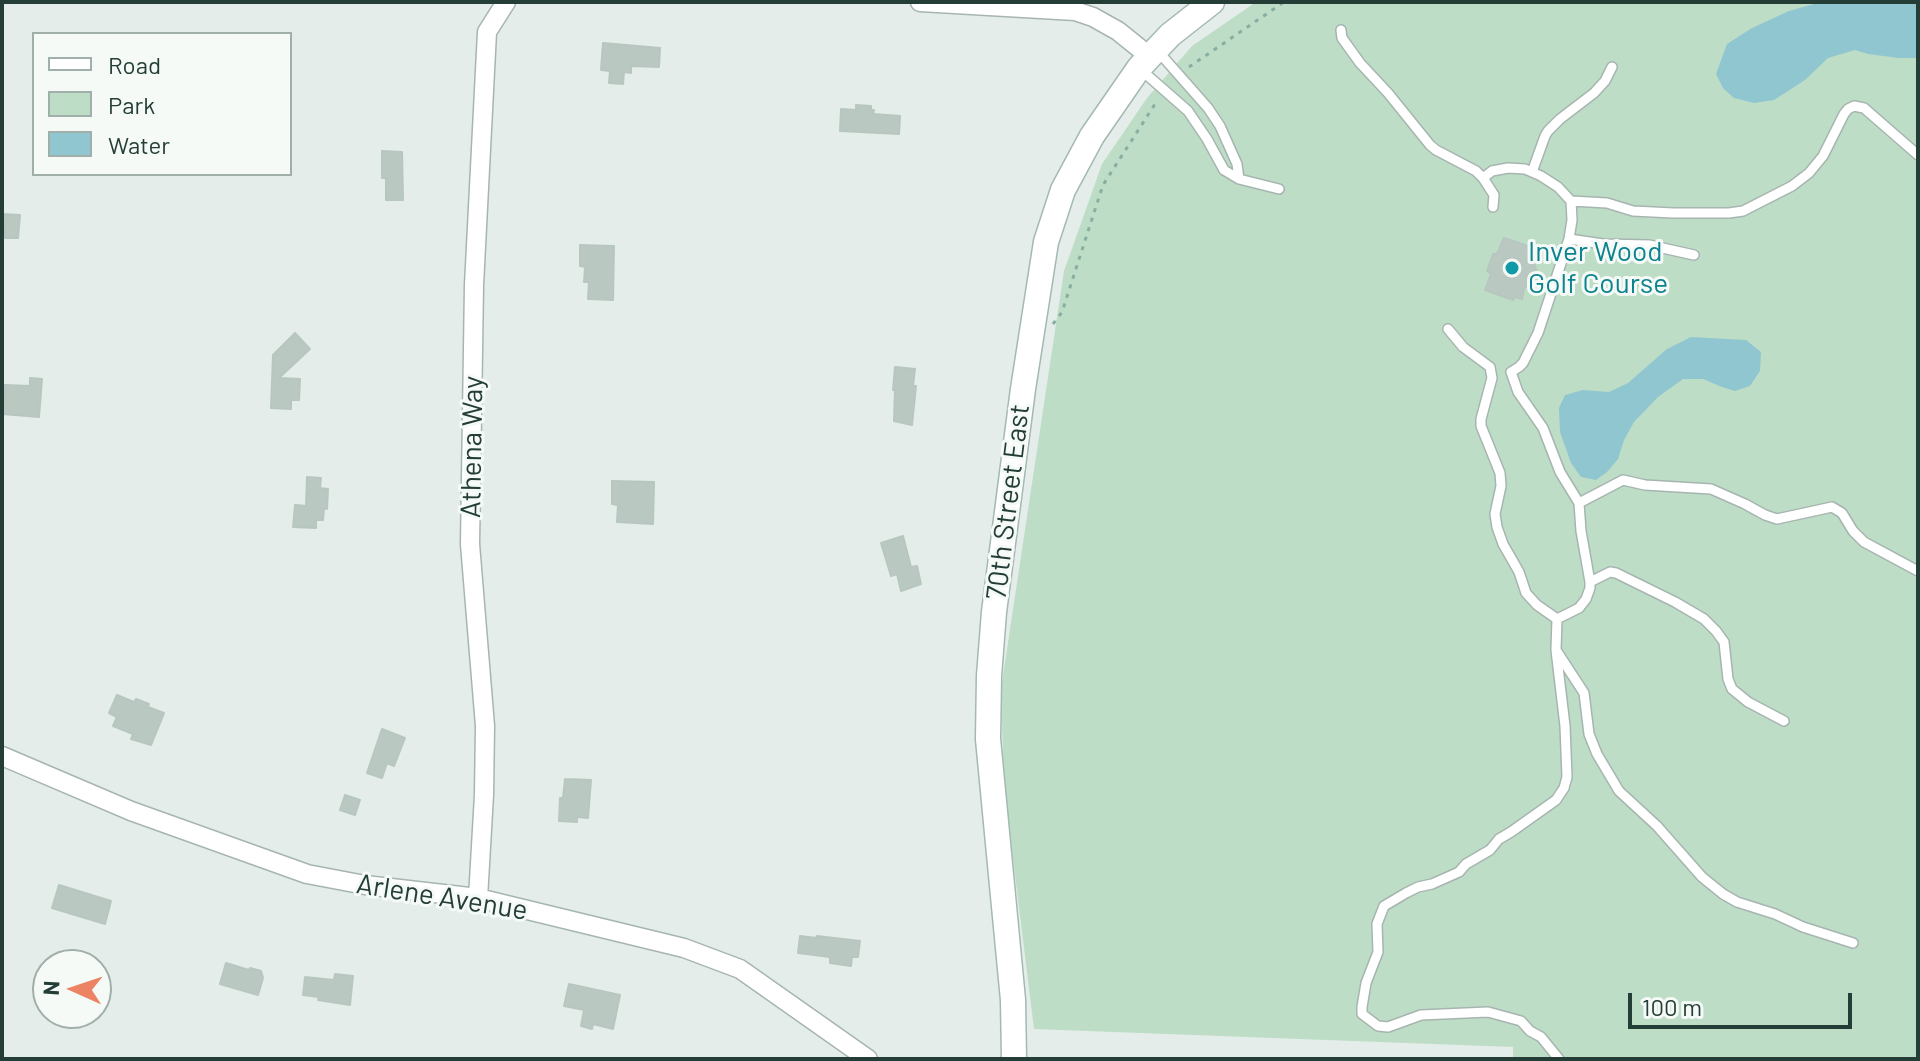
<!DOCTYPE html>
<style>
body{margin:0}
#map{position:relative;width:1920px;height:1061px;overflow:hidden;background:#e4ede9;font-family:Barlow,sans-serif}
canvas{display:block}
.frame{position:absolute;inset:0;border:4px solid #243e37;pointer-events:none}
.legend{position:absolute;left:32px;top:32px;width:260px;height:144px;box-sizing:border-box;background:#f5faf7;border:2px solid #a1afaa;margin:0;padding:10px 14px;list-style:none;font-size:24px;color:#243e37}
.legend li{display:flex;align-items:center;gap:16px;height:40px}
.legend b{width:40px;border:2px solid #a1afaa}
.north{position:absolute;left:32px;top:949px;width:80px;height:80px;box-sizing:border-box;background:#f5faf7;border:2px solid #a1afaa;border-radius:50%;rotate:273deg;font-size:22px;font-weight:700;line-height:32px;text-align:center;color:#243e37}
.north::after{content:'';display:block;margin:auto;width:28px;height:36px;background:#ec8463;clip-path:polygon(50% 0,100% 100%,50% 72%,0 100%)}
.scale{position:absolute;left:1628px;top:993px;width:224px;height:36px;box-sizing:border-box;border:4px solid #243e37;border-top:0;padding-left:10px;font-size:24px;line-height:28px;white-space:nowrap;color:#243e37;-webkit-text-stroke:6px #f5faf7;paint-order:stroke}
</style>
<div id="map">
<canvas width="1920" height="1061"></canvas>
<div class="frame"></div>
<ul class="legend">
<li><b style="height:10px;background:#fff"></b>Road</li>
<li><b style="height:22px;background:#beddc7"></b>Park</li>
<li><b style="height:22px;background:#8fc6d0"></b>Water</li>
</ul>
<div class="north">N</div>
<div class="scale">100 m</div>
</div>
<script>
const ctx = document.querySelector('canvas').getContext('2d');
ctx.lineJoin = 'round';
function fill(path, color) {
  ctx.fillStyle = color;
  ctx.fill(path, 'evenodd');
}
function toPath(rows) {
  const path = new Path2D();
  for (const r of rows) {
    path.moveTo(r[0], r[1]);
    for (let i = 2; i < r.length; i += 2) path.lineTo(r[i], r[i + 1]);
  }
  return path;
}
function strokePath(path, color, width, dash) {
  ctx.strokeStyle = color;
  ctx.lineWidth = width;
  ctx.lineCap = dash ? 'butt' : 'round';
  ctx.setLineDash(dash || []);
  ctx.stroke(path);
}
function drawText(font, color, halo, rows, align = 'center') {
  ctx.font = font + ' Barlow,sans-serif';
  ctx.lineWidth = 6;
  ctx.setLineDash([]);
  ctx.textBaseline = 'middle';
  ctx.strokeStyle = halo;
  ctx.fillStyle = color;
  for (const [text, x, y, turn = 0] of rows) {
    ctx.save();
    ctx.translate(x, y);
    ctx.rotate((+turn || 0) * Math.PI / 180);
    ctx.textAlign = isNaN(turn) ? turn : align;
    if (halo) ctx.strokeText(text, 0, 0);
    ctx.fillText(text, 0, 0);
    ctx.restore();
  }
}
const green = toPath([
 [1256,2,1918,2,1918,1059,1513,1059,1513,1047,1034,1029,1004,786,1001,689,1064,271,1102,164,1147,98,1192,46]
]);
const water = toPath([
 [1821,2,1918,2,1918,58,1899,58,1868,54,1855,50,1828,58,1805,80,1774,100,1754,103,1734,98,1723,88,1716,74,1727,44,1752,28,1789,11],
 [1691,337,1746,340,1761,352,1760,371,1750,386,1735,391,1722,387,1703,379,1683,379,1658,397,1634,422,1624,440,1618,459,1607,472,1596,480,1581,477,1571,463,1560,432,1559,408,1565,395,1583,390,1609,392,1628,383,1667,349]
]);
const building = toPath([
 [603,43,660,48,659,67,631,66,631,73,624,72,623,84,609,83,610,71,601,70,603,43],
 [856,105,871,106,871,110,874,110,873,114,900,116,899,134,840,131,841,109,856,110,856,105],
 [382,151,402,152,403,200,386,200,386,178,382,178,382,151],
 [2,214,20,215,18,238,5,238,5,226,2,226,2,214],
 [1504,238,1531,247,1530,250,1536,252,1534,262,1536,270,1535,278,1524,289,1522,299,1515,297,1513,300,1485,290,1491,274,1487,271,1493,254,1497,254,1504,238],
 [580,245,614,246,613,300,588,299,589,282,584,282,585,267,580,266,580,245],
 [295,333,310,349,279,378,300,379,299,400,291,400,291,409,271,408,273,355,295,333],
 [895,367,915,369,913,386,916,386,912,425,894,421,895,390,893,390,895,367],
 [30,378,42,379,39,417,2,414,2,398,5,399,5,385,30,386,30,378],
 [307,477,321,478,320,488,328,489,327,509,324,508,323,520,316,520,316,528,293,527,295,505,306,506,307,477],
 [612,481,654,482,653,524,617,522,618,505,612,504,612,481],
 [903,536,911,567,917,566,921,584,901,591,897,574,891,576,881,543,903,536],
 [117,695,134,702,136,699,149,704,148,707,164,713,151,745,131,739,133,734,113,726,117,717,109,713,117,695],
 [382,729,405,738,394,766,387,763,382,778,367,773,382,729],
 [565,779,591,780,588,818,577,817,577,822,559,821,560,798,563,798,565,779],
 [345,795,360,800,355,815,340,810,345,795],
 [59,885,111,901,105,924,52,908,59,885],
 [800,936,816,938,817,936,860,941,858,957,852,957,851,966,830,963,830,957,798,953,800,936],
 [226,963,249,970,250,968,261,971,263,978,258,995,220,984,226,963],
 [335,974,353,976,350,1005,318,1000,319,997,303,995,305,977,334,980,335,974],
 [569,984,620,995,613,1029,593,1024,592,1029,581,1026,584,1010,564,1006,569,984]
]);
const path = toPath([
 [1189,67,1284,2],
 [1053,324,1062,312,1103,185,1157,101]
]);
const lane = toPath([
 [1341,30,1342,38,1360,63,1388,93,1430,145,1436,150,1476,171,1483,178],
 [1156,49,1208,108,1220,126,1237,164,1239,179],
 [1139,68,1188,111,1207,139,1224,170,1239,179,1279,189],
 [1532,172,1545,136,1548,131,1560,119,1594,93,1605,81,1612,67],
 [1571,201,1607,203,1633,211,1673,213,1729,213,1743,211,1792,186,1809,173,1823,156,1844,114,1848,109,1854,106,1864,108,1918,155],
 [1569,239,1603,244,1649,245,1694,255],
 [1448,329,1463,347,1490,367,1492,378,1481,419,1481,426,1500,473,1501,486,1495,514,1497,527,1503,544,1519,572,1526,593,1537,605,1557,619,1579,608,1586,599,1590,588,1590,582,1581,531,1579,503,1560,472,1543,428,1518,392,1511,372,1519,367,1523,363,1538,333,1569,239,1572,220,1571,201,1558,187,1541,176,1525,169,1508,168,1492,171,1483,178,1494,195,1493,207],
 [1579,503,1623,480,1645,485,1711,489,1745,504,1765,515,1777,519,1832,507,1842,513,1853,531,1864,542,1918,571],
 [1590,582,1610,572,1616,573,1675,602,1704,619,1716,631,1724,642,1728,679,1732,689,1748,702,1784,721],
 [1557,619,1556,650,1584,693,1589,734,1597,754,1619,791,1657,826,1702,877,1723,894,1737,902,1775,914,1803,927,1853,943],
 [1556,650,1565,726,1567,777,1564,788,1556,800,1511,832,1499,839,1490,850,1466,864,1459,872,1432,884,1418,887,1406,893,1384,906,1377,924,1378,952,1366,983,1362,1007,1362,1014,1378,1026,1388,1027,1421,1015,1488,1012,1521,1021,1530,1031,1541,1037,1559,1059]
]);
const street = toPath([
 [920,2,1075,11,1093,17,1118,31,1149,56],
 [2,756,131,811,307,874,365,885,478,898,684,948,740,969,868,1059],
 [478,898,484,795,485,726,470,544,474,285,487,32,506,2]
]);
const secondary = toPath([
 [1014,1059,1013,1000,988,739,989,676,994,612,1023,389,1046,242,1063,190,1092,136,1139,68,1170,35,1212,2]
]);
const markers = [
 [1512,268,8,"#0f9aa8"]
];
const cultureNames = [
 ["Inver Wood",1528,252],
 ["Golf Course",1528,284]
];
const streetNames = [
 ["Athena Way",472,447,-89],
 ["70th Street East",1008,502,-83],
 ["Arlene Avenue",442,897,9]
];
fill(green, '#beddc7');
fill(water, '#8fc6d0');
fill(building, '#bac8c2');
strokePath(building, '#b7c7c0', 2);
strokePath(lane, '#a7b5b0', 12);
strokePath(street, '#a7b5b0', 21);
strokePath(secondary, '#a3b9b1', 27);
strokePath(path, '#86afa2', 3, [4, 6]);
strokePath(lane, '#fff', 9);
strokePath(street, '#fff', 18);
strokePath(secondary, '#fff', 24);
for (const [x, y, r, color] of markers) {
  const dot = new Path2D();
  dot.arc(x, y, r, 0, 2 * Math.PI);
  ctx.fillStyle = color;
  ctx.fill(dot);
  strokePath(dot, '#f5faf7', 3);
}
drawText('28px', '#0d838f', '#f5faf7', cultureNames, 'left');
drawText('28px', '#243e37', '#f5faf7', streetNames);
</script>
